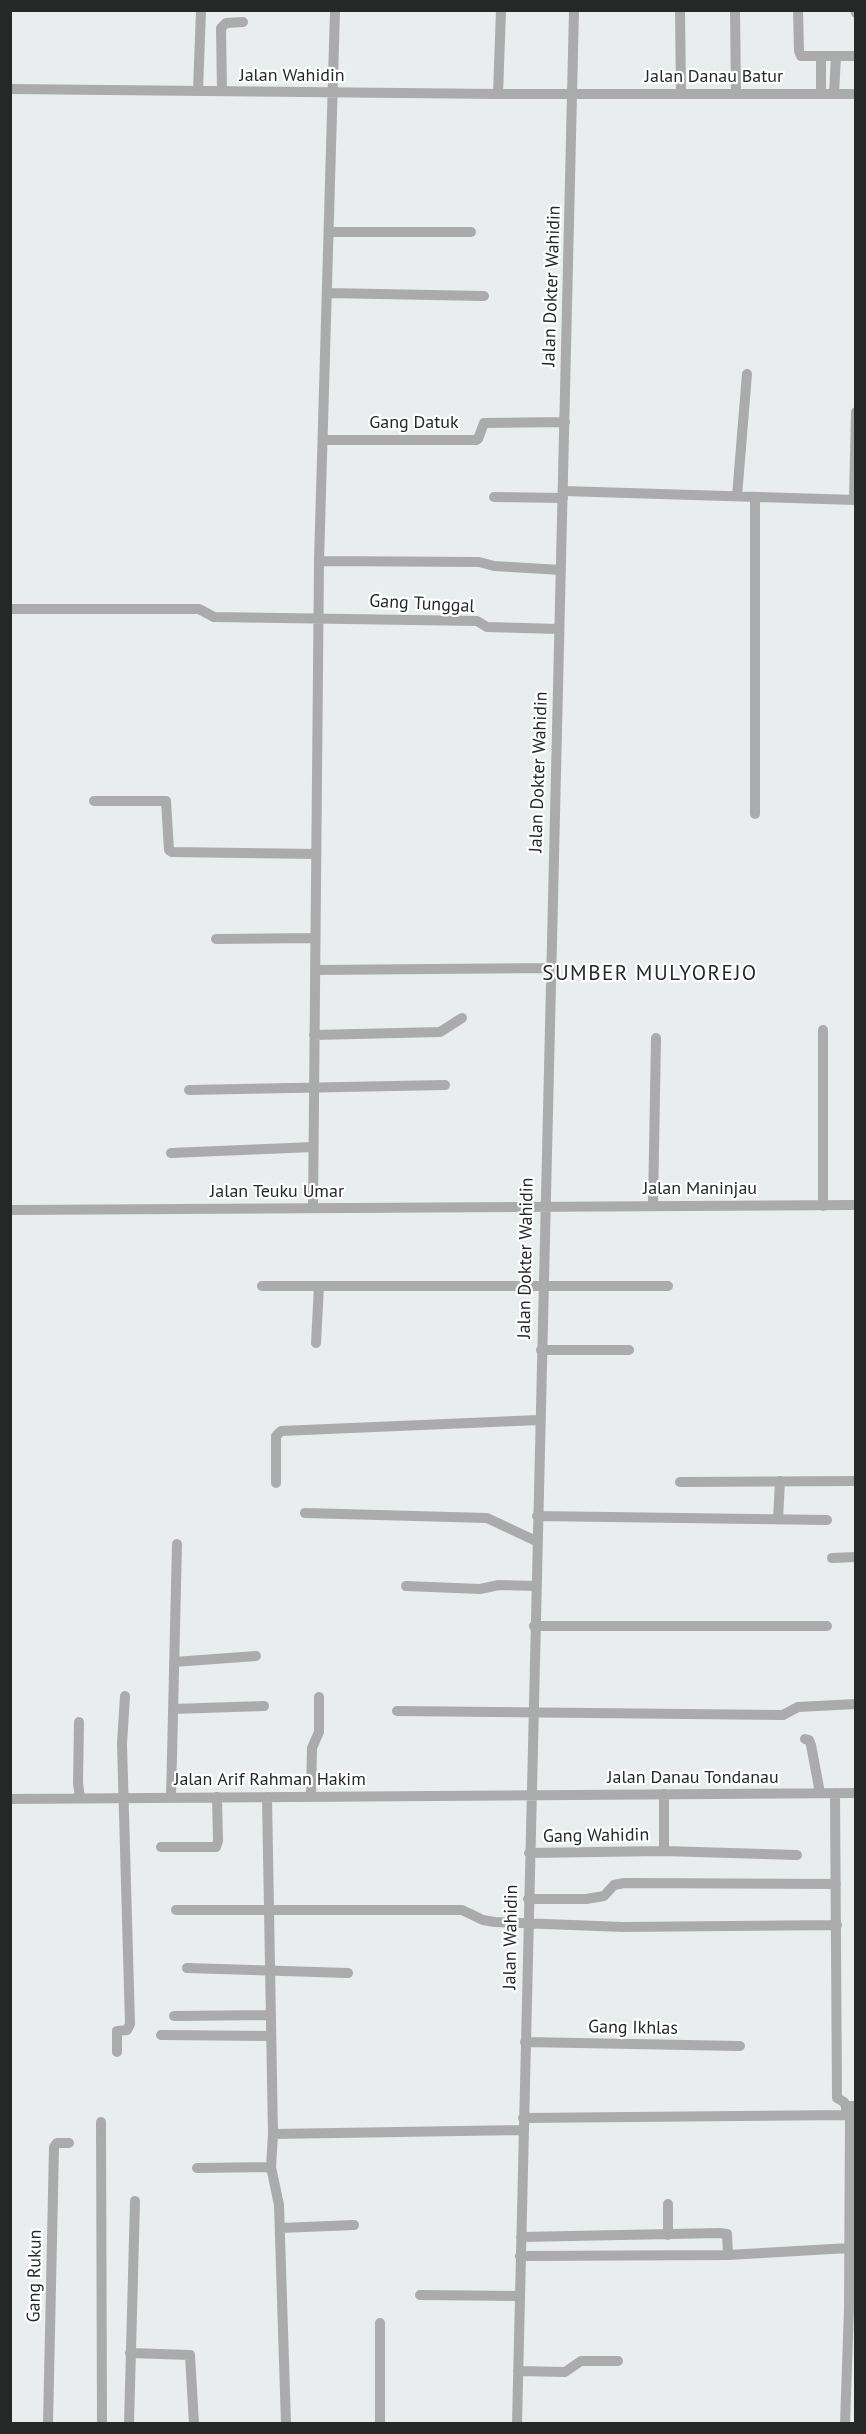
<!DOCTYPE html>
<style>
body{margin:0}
#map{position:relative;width:866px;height:2434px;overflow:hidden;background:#e9eded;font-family:"PT Sans",sans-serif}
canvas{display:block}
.frame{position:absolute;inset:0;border:12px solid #262828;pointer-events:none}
</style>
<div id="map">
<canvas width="866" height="2434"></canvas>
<div class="frame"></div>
</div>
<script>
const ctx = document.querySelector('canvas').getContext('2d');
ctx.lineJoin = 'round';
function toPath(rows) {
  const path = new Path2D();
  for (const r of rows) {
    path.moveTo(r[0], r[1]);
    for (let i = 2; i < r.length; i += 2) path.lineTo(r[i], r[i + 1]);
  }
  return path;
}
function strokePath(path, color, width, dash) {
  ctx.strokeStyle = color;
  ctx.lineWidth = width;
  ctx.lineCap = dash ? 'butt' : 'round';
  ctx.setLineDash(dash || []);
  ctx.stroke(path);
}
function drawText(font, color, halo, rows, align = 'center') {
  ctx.font = font + ' "PT Sans",sans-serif';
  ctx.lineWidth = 4.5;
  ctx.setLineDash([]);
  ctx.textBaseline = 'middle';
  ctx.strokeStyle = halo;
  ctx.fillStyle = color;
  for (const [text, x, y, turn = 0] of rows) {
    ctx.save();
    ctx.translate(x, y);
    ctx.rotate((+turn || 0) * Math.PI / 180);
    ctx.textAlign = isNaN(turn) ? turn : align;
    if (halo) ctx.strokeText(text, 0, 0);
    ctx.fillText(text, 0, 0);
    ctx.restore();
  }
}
const minor = toPath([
 [680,10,681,94],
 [735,10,736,94],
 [798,10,799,51,801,56,856,56],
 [855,10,856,13],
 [821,56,821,94],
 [10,89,498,94,856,94],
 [198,91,201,10],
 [222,91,221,28,226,23,243,22],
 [498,94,501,10],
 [834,94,836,56],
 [329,232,471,232],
 [327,293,484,296],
 [323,440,476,440,478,439,484,423,565,422],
 [563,491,856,500],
 [737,496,747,374],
 [494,497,563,498],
 [854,500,856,412],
 [319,561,479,562,494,566,561,570],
 [10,609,199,609,214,617,477,621,487,627,559,629],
 [94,801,166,801,169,850,172,852,316,854],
 [755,814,755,497],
 [216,939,315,938],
 [315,970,550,968],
 [314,1035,440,1032,462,1018],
 [189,1090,445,1085],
 [171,1153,313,1147],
 [653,1206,656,1038],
 [823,1206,823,1030],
 [313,1208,319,561,335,10],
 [10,1210,856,1205],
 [262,1286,668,1286],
 [316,1343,319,1286],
 [541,1350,629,1350],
 [680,1482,856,1481],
 [276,1483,276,1436,281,1431,539,1420],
 [305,1513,487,1518,536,1541],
 [537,1516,827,1520],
 [778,1519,780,1481],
 [832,1558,856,1557],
 [406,1586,480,1589,499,1585,535,1586],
 [534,1626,827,1626],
 [174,1662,256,1656],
 [173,1709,264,1706],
 [397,1711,783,1715,798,1707,856,1704],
 [79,1722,78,1783,80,1798],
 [805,1739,809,1740,811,1745,820,1793],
 [835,1793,837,2098,844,2102,846,2106],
 [664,1794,664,1851],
 [267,1797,273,2134,271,2167,279,2205,286,2424],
 [311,1797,312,1748,319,1732,319,1697],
 [171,1798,177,1544],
 [10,1799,856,1793],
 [161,1847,216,1847,218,1841,217,1797],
 [529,1853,664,1851,797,1855],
 [528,1899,586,1899,604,1896,614,1885,624,1883,836,1884],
 [176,1910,462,1910,483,1920,495,1922,623,1927,837,1925],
 [187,1968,348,1973],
 [174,2016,270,2015],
 [161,2035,271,2036],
 [525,2042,740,2046],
 [117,2052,117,2031,127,2030,130,2024,122,1744,125,1696],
 [523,2118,846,2115,846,2106,856,2106],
 [101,2122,102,2424],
 [273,2134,523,2130],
 [197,2168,271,2167],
 [280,2228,354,2225],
 [668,2235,668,2204],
 [521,2237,720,2233,727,2234,728,2255],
 [520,2256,728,2255,849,2248],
 [420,2295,519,2296],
 [380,2323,380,2424],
 [130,2353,190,2355,194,2424],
 [518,2371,565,2372,581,2361,618,2361],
 [48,2424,54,2147,57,2143,69,2143],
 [129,2424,135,2201],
 [517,2424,574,10],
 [845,2424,849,2308,850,2109]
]);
const streetNames = [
 ["Jalan Wahidin",292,76],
 ["Jalan Danau Batur",714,77],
 ["Jalan Dokter Wahidin",552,286,-88],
 ["Gang Datuk",414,423],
 ["Gang Tunggal",422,604,3],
 ["Jalan Dokter Wahidin",539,772,-88],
 ["Jalan Maninjau",700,1189],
 ["Jalan Teuku Umar",277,1192],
 ["Jalan Dokter Wahidin",526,1258,-89],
 ["Jalan Danau Tondanau",693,1778],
 ["Jalan Arif Rahman Hakim",270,1780],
 ["Gang Wahidin",596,1836,-1],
 ["Jalan Wahidin",511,1937,-89],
 ["Gang Ikhlas",633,2028,1],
 ["Gang Rukun",35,2276,-89]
];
const quarterNames = [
 ["SUMBER MULYOREJO",650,974]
];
strokePath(minor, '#acabac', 10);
drawText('18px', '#262828', '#fff', streetNames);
ctx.letterSpacing = '1.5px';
drawText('21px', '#262828', '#fff', quarterNames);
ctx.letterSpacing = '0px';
</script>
